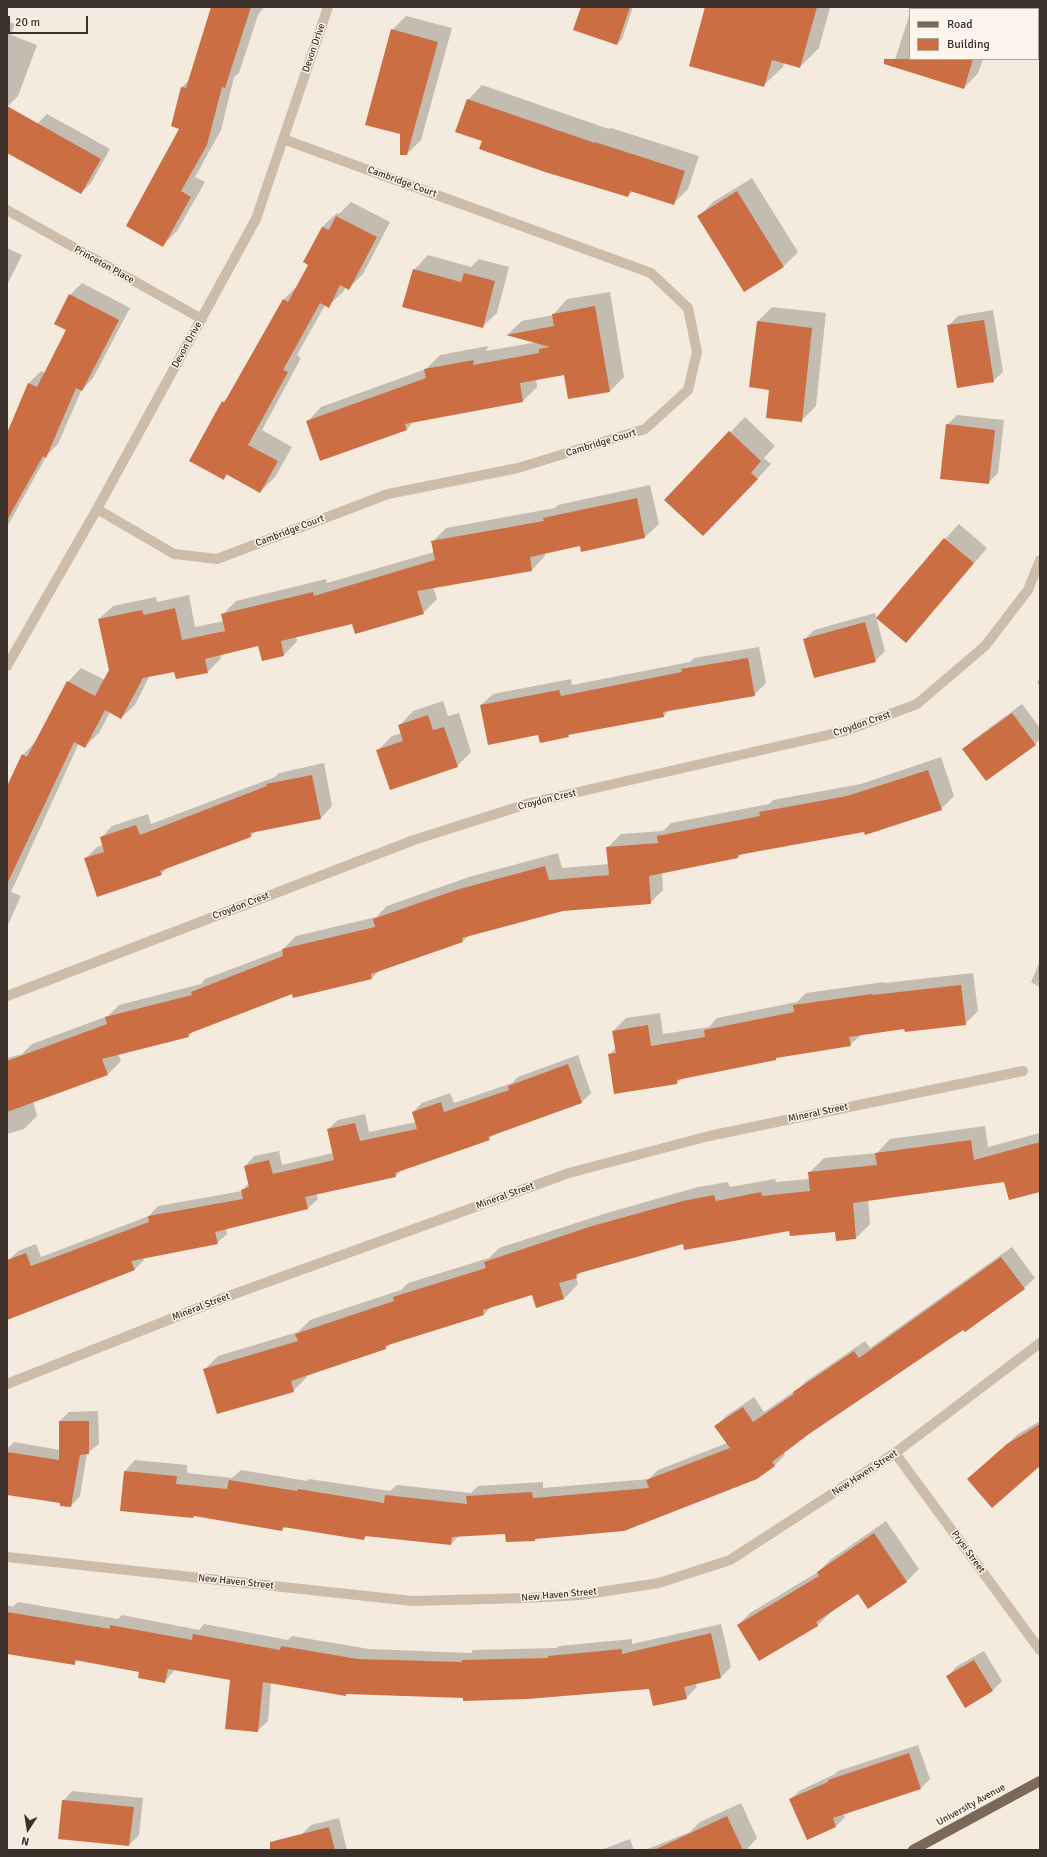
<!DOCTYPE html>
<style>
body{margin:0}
#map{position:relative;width:1047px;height:1857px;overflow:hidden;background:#f4ebde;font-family:Signika,sans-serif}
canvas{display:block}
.frame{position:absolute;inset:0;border:8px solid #3a2f29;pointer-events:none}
.legend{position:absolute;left:909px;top:8px;width:130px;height:52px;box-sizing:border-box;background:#fbf5eb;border:1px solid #aea69d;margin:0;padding:5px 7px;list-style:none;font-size:12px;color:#3a2f29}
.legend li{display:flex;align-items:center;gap:8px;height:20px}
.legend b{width:20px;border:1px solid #aea69d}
.north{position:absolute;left:8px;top:1809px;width:40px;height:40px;-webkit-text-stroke:3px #fbf5eb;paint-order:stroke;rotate:192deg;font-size:11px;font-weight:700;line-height:16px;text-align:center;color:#3a2f29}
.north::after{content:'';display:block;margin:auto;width:14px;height:18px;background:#3a2f29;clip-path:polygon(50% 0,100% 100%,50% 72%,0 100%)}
.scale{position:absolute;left:8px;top:16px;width:80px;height:18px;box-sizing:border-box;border:2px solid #3a2f29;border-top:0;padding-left:5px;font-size:12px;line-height:14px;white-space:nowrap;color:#3a2f29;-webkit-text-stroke:3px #fbf5eb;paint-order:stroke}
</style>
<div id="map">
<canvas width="1047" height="1857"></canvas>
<div class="frame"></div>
<ul class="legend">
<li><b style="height:5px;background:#7c6859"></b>Road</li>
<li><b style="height:11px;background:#cc6e44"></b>Building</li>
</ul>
<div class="north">N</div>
<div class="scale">20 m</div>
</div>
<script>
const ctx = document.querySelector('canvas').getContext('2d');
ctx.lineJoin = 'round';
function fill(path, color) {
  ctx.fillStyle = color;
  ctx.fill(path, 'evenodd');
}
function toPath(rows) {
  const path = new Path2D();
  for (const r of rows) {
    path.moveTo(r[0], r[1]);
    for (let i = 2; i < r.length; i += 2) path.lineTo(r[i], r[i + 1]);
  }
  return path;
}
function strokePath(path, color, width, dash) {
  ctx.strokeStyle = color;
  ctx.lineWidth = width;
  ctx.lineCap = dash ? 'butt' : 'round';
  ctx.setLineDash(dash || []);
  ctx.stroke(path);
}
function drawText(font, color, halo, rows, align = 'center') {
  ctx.font = font + ' Signika,sans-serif';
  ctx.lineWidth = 3;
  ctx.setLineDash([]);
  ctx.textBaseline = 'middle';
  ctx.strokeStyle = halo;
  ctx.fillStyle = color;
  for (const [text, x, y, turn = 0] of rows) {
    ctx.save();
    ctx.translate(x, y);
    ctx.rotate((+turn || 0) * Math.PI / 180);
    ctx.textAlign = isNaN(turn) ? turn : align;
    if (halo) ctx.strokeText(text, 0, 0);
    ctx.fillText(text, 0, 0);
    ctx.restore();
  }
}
const shadow = toPath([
 [212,7,264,7,258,15,239,73,234,77,221,130,195,177,205,182,177,231,163,245,181,128,182,87,190,79],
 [582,7,633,7,622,39,617,44],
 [706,7,830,7,819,48,800,67,784,63,783,67,764,85],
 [916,7,950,7,957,9,914,9],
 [910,13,910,59,983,59,978,73,964,88,893,66],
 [406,16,452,28,421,140,407,154,401,134,392,30],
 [7,21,15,24,11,35,37,45,18,96,7,107],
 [482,85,609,129,611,128,699,156,688,189,673,204,633,191,628,196,483,140,468,100],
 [47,114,110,149,91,183,81,193,38,123],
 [752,178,798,252,784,266,699,216,713,202],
 [351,202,390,222,363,274,349,288,346,287,343,292,328,306,325,305,297,355,301,358,262,430,292,447,275,477,260,492,228,474,223,479,191,461,223,402,230,395,283,300,298,285,310,264,304,262,322,227,337,213,339,214],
 [7,248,22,255,7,285],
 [428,255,471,267,479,259,509,267,497,313,482,327,414,270],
 [82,283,130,308,93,378,81,391,58,444,47,455,7,527,7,436,29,383,41,371,45,373,67,330,70,295],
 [610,292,624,377,610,391,565,374,536,379,537,387,523,401,414,421,407,429,307,422,321,407,426,369,440,355,488,346,486,351,538,342,508,334,522,321,553,315,567,299],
 [772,307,826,313,816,406,801,421,770,389,757,322],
 [993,310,1003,372,993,381,948,326,958,316],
 [957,415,1004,420,998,473,988,483,947,425],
 [745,417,775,446,764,458,771,464,718,521,666,500],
 [650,485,659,524,645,537,582,551,580,545,545,552,545,556,532,570,433,587,437,599,423,613,352,622,296,636,297,641,284,655,259,645,220,654,221,658,208,672,175,670,150,675,135,705,121,718,110,712,99,733,85,746,79,743,11,892,21,896,7,927,7,788,23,755,36,741,68,682,81,668,105,680,110,670,99,619,113,606,156,597,157,602,189,595,195,627,224,621,222,615,236,601,326,579,327,583,434,552,432,542,446,528,555,508,558,505],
 [959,524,987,548,920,627,906,641,945,539],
 [875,613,885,651,875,661,804,640,814,630],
 [759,647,766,683,754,695,669,710,664,716,571,733,568,736,539,734,481,705,493,694,571,679,572,685,690,662,694,658],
 [1040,678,1040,685,1037,683],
 [443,701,448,716,459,713,471,752,457,766,378,750,392,736,401,733,399,726,413,711],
 [1022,704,1040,728,1040,739,1035,744,964,749,973,740],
 [941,757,954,796,941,809,864,831,742,854,738,857,662,872,663,890,650,903,563,910,469,935,463,941,380,970,372,978,294,997,293,993,193,1031,189,1036,118,1054,121,1061,108,1074,33,1101,37,1116,24,1129,7,1134,7,1058,22,1054,32,1044,108,1016,119,1005,201,984,205,979,282,950,296,936,376,917,387,906,469,877,558,853,562,868,609,864,608,847,621,834,663,831,671,823,769,804,773,800,861,784],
 [324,763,332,806,321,818,256,831,251,836,169,866,161,874,85,859,97,847,103,845,101,838,112,826,148,814,151,824,275,777,279,773],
 [1040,961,1040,987,1031,982],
 [973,973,978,1011,965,1024,905,1027,862,1034,850,1045,778,1056,776,1059,682,1078,677,1083,609,1055,616,1048,613,1031,626,1018,660,1013,663,1034,709,1027,717,1018,797,1002,806,993,884,982,885,983],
 [578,1055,591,1093,582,1102,495,1133,489,1139,402,1169,396,1176,316,1193,318,1199,308,1208,226,1228,227,1234,217,1243,143,1257,144,1260,134,1270,7,1317,8,1261,18,1251,36,1244,41,1257,149,1216,158,1206,242,1191,249,1183,245,1166,254,1156,279,1151,282,1165,333,1153,328,1129,338,1120,365,1114,369,1132,416,1122,413,1112,422,1103,450,1093,454,1103,512,1083,518,1077],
 [985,1126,988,1147,1040,1133,1040,1191,1005,1181,868,1199,870,1224,856,1238,837,1240,836,1230,790,1230,684,1243,582,1271,576,1277,578,1284,564,1299,532,1294,491,1307,484,1314,392,1342,386,1348,307,1374,307,1377,293,1391,204,1370,218,1356,298,1332,310,1320,401,1290,408,1283,489,1258,499,1248,607,1213,698,1187,728,1182,730,1187,775,1179,776,1182,810,1179,809,1173,824,1158,877,1153,890,1139],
 [1012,1247,1035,1278,1024,1288,808,1433,783,1452,785,1455,774,1466,537,1538,535,1540,506,1533,459,1536,451,1544,367,1535,364,1539,286,1526,282,1530,195,1515,193,1517,125,1471,135,1460,187,1465,187,1473,232,1478,241,1470,307,1481,309,1479,390,1491,397,1485,471,1493,478,1486,543,1482,543,1488,649,1479,658,1470,727,1443,716,1426,726,1416,754,1397,764,1412,799,1388,805,1382,865,1341,870,1348],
 [98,1411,99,1444,87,1453,80,1496,71,1506,61,1502,7,1494,7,1449,14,1442,60,1450,60,1421,69,1412],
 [1040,1421,1040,1462,978,1470,1018,1434],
 [886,1521,919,1569,907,1581,868,1607,858,1592,830,1613,818,1625,759,1660,738,1625,750,1613,818,1572,830,1560],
 [18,1602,118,1619,122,1615,199,1630,204,1624,288,1640,292,1636,369,1649,471,1653,473,1650,557,1648,559,1646,632,1639,632,1644,721,1624,731,1667,721,1677,695,1683,697,1687,686,1698,650,1687,464,1697,271,1683,268,1721,257,1731,231,1679,175,1669,165,1682,140,1671,79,1659,74,1664,7,1653,7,1605,13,1607],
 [984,1651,1002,1681,992,1691,948,1676,957,1666],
 [918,1745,930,1779,921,1788,843,1814,845,1817,836,1826,808,1838,790,1800,799,1791,835,1774,838,1771],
 [72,1791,143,1798,139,1835,129,1845,63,1801],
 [741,1803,757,1838,746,1850,645,1850,690,1832,700,1822],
 [339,1818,347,1850,305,1850,301,1835,311,1825],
 [630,1839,634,1850,601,1850]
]);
const building = toPath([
 [211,7,251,7,225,88,222,87,207,145,181,191,191,197,163,247,126,226,179,129,171,126,181,87,186,88],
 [581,7,630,7,617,45,573,30],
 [705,7,817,7,800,68,772,60,764,87,689,66],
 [391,29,438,42,407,155,400,155,400,134,365,125],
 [884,59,973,59,964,89,884,64],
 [467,99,595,143,595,142,685,171,674,205,630,191,628,197,545,172,479,149,482,141,455,132],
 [7,106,101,159,81,194,7,153],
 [737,191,784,267,744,292,697,216],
 [336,216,377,237,349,290,340,285,329,308,320,303,283,370,288,372,248,445,278,461,260,493,226,474,224,480,189,461,222,401,224,403,283,299,288,302,308,265,303,262,322,227,329,230],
 [413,269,461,282,464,273,495,281,483,328,402,307],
 [69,294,119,320,82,391,76,388,46,458,43,456,7,520,7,433,28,383,37,387,66,330,54,324],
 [595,306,610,392,568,399,564,375,520,383,523,402,405,424,407,430,320,461,306,421,426,378,424,369,474,360,473,365,539,353,539,349,550,347,506,335,554,326,552,314],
 [984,320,994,382,957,388,947,325],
 [757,321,812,328,802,422,766,418,769,390,749,387],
 [946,424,995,430,989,484,940,479],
 [729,431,761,461,751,473,758,479,703,536,664,500],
 [637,498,645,538,581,552,580,546,530,557,532,571,417,591,424,614,355,634,352,624,281,641,284,656,262,661,258,646,205,659,208,673,176,679,174,672,143,678,121,719,105,710,85,748,74,742,7,884,7,786,22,754,27,757,67,681,95,696,109,670,98,619,142,610,144,615,175,608,182,640,225,631,221,614,313,592,314,596,435,560,431,541,544,521,543,518],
 [944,538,974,563,906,643,876,618],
 [865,622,876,662,814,678,803,639],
 [748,658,755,696,663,712,664,717,568,735,569,737,540,743,538,735,488,745,480,705,559,690,561,696,682,672,681,669],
 [1012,713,1036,745,986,781,962,749],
 [428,715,433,730,444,727,458,767,390,790,376,750,403,741,398,725],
 [928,770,942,810,865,835,864,832,738,855,738,858,649,876,651,904,563,911,462,938,463,942,371,974,372,979,293,998,292,994,188,1034,189,1037,102,1059,108,1075,7,1112,7,1061,107,1024,105,1017,192,995,191,992,283,956,282,949,375,927,373,919,456,890,545,866,549,880,609,875,606,847,658,843,657,836,760,816,759,812,847,796],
 [312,775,321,819,250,833,251,837,160,871,162,875,97,897,84,858,104,852,100,837,136,825,140,835,267,786,266,784],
 [961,985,966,1025,905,1032,904,1029,849,1037,851,1046,776,1058,776,1060,677,1080,677,1084,614,1094,608,1054,616,1053,612,1031,648,1025,651,1046,705,1037,704,1030,794,1012,793,1005,872,994,873,995],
 [568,1064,582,1103,488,1137,490,1140,395,1173,396,1177,305,1197,308,1209,215,1232,218,1244,131,1261,135,1270,7,1320,7,1260,26,1253,31,1266,149,1222,148,1216,243,1199,241,1190,249,1187,244,1166,269,1160,273,1174,334,1160,327,1129,355,1123,360,1141,417,1129,412,1112,441,1102,444,1112,509,1090,508,1086],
 [971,1140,974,1160,1040,1142,1040,1192,1009,1200,1004,1182,853,1203,856,1239,836,1241,835,1232,790,1236,789,1231,684,1250,683,1244,576,1274,577,1278,559,1283,564,1299,536,1308,532,1295,483,1310,484,1315,385,1346,386,1349,291,1381,294,1392,217,1414,203,1369,298,1341,295,1334,394,1301,393,1297,486,1268,484,1262,592,1226,683,1201,714,1195,716,1201,761,1192,762,1196,810,1191,808,1172,877,1165,875,1153],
 [1001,1257,1025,1289,965,1332,963,1330,809,1434,772,1462,775,1466,757,1479,624,1531,535,1539,535,1541,506,1542,505,1534,452,1537,451,1545,365,1536,364,1540,283,1527,282,1531,194,1516,193,1518,120,1511,124,1471,177,1476,176,1484,227,1489,229,1480,297,1491,298,1489,384,1503,385,1495,467,1504,466,1496,532,1492,533,1498,649,1488,646,1480,730,1448,714,1426,743,1407,753,1422,794,1394,793,1392,854,1351,859,1358],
 [59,1421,89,1421,89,1454,80,1455,71,1507,60,1506,60,1503,7,1495,7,1452,59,1460],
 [1040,1424,1040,1466,992,1508,967,1479,1007,1444],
 [874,1533,907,1582,868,1609,858,1594,816,1622,818,1626,759,1661,737,1625,819,1576,817,1572],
 [7,1612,110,1629,110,1625,192,1640,193,1634,280,1650,281,1646,358,1659,462,1662,462,1660,548,1658,548,1656,622,1649,622,1654,711,1633,721,1678,684,1687,687,1699,653,1706,649,1689,527,1699,463,1701,463,1698,346,1694,346,1696,263,1682,258,1732,225,1729,230,1680,168,1669,165,1683,138,1678,139,1672,75,1660,75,1665,7,1654],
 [974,1660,993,1691,965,1708,946,1676],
 [909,1753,921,1789,833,1818,836,1827,807,1840,789,1799,828,1782,828,1780],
 [62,1800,134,1807,129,1846,58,1839],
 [727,1816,743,1850,654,1850],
 [329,1827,335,1850,270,1850,270,1842]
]);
const minor = toPath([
 [7,210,202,319],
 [97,509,174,554,217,559,388,494,518,468,645,429,688,390,697,352,688,308,651,273,283,139],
 [7,666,97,509,256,219,328,7],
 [7,996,414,840,530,803,845,731,917,704,985,646,1028,590,1040,560],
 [7,1384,226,1297,569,1173,709,1136,1023,1071],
 [895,1453,1040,1650],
 [7,1557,412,1601,527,1598,580,1595,659,1583,730,1560,895,1453,1040,1343]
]);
const major = toPath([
 [913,1850,1040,1781]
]);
const streetNames = [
 ["Devon Drive",314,48,-71],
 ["Cambridge Court",402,182,20],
 ["Princeton Place",104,265,29],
 ["Devon Drive",187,345,-61],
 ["Cambridge Court",601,443,-17],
 ["Cambridge Court",290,531,-21],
 ["Croydon Crest",862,724,-19],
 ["Croydon Crest",547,800,-14],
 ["Croydon Crest",241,906,-21],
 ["Mineral Street",818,1113,-12],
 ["Mineral Street",505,1196,-20],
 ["Mineral Street",201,1307,-21],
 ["New Haven Street",865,1473,-33],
 ["Prysi Street",968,1552,54],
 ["New Haven Street",236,1582,6],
 ["New Haven Street",559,1595,-5],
 ["University Avenue",971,1805,-29]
];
fill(shadow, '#0003');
fill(building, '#cc6e44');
strokePath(minor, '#cdbca9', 10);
strokePath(major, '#7c6859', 10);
drawText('10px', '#3a2f29', '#fbf5eb', streetNames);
</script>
